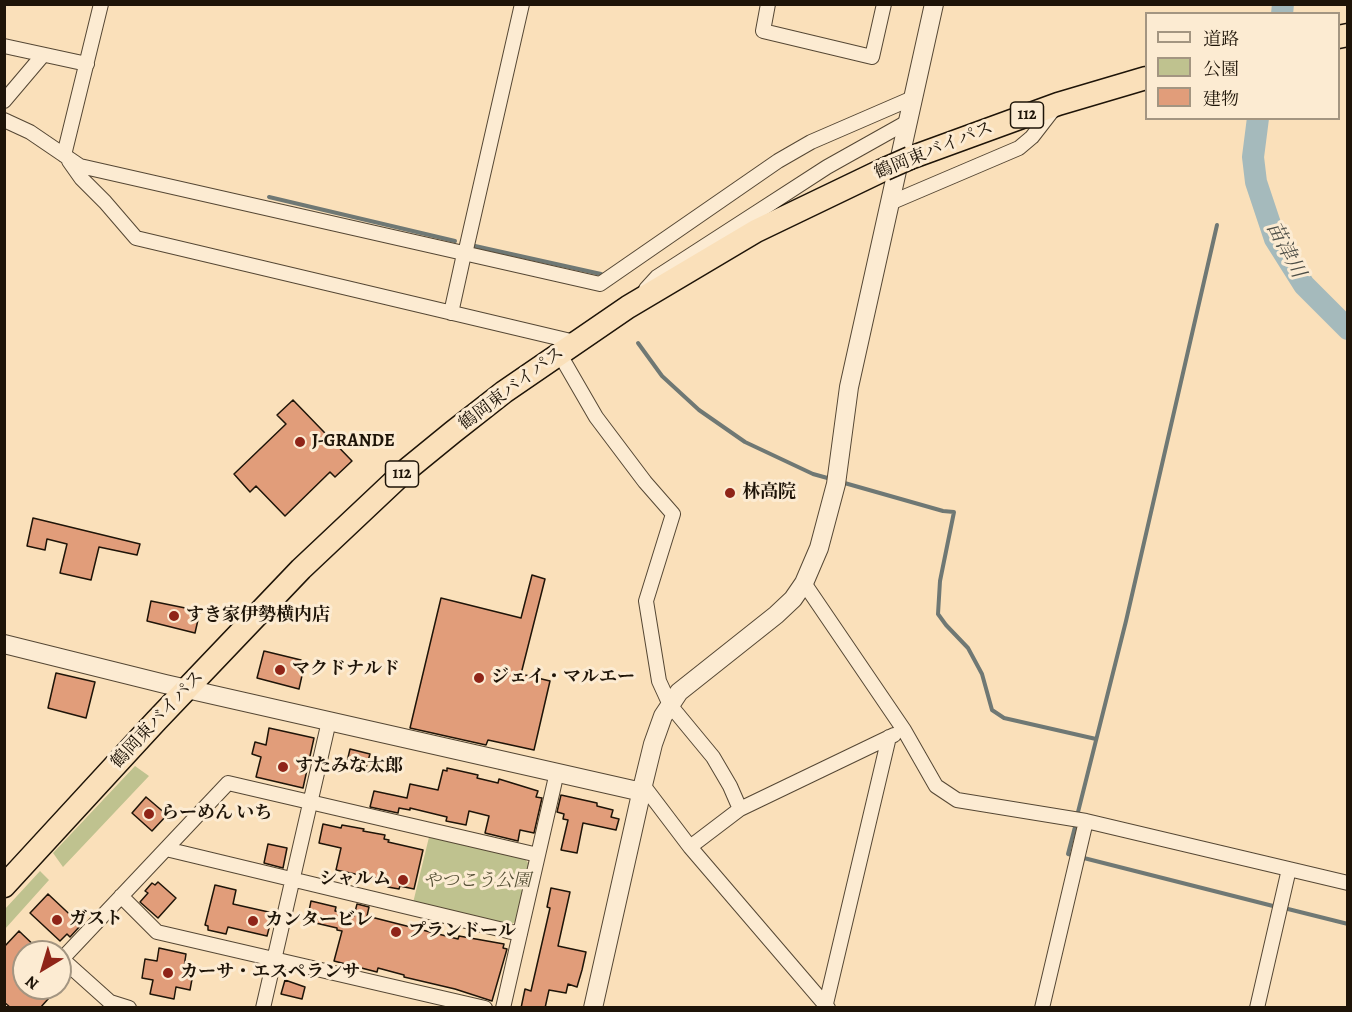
<!DOCTYPE html>
<meta charset="utf-8">
<style>
body{margin:0}
#map{position:relative;width:1352px;height:1012px;overflow:hidden;background:#fae0ba;font-family:Alegreya,"Noto Serif JP",serif}
canvas{display:block}
.frame{position:absolute;inset:0;border:6px solid #1e1408;pointer-events:none}
.legend{position:absolute;left:1145px;top:12px;width:195px;height:108px;box-sizing:border-box;background:#fcebd2;border:2px solid #a39581;margin:0;padding:8px 10px;list-style:none;font-size:18px;color:#1e1408}
.legend li{display:flex;align-items:center;gap:12px;height:30px}
.legend b{width:30px;border:2px solid #a39581}
.north{position:absolute;left:12px;top:940px;width:60px;height:60px;box-sizing:border-box;background:#fcebd2;border:2px solid #a39581;border-radius:50%;rotate:218deg;font-size:16px;font-weight:700;line-height:24px;text-align:center;color:#1e1408}
.north::after{content:'';display:block;margin:auto;width:21px;height:27px;background:#8f2418;clip-path:polygon(50% 0,100% 100%,50% 72%,0 100%)}
</style>
<div id="map">
<canvas width="1352" height="1012"></canvas>
<div class="frame"></div>
<ul class="legend">
<li><b style="height:8px;background:#fcebd2"></b>道路</li>
<li><b style="height:16px;background:#bfc28f"></b>公園</li>
<li><b style="height:16px;background:#e19d7a"></b>建物</li>
</ul>
<div class="north">N</div>
</div>
<script>
const ctx = document.querySelector('canvas').getContext('2d');
ctx.lineJoin = 'round';
function fill(path, color) {
  ctx.fillStyle = color;
  ctx.fill(path, 'evenodd');
}
function toPath(rows) {
  const path = new Path2D();
  for (const r of rows) {
    path.moveTo(r[0], r[1]);
    for (let i = 2; i < r.length; i += 2) path.lineTo(r[i], r[i + 1]);
  }
  return path;
}
function strokePath(path, color, width, dash) {
  ctx.strokeStyle = color;
  ctx.lineWidth = width;
  ctx.lineCap = dash ? 'butt' : 'round';
  ctx.setLineDash(dash || []);
  ctx.stroke(path);
}
function drawText(font, color, halo, rows, align = 'center') {
  ctx.font = font + ' Alegreya,"Noto Serif JP",serif';
  ctx.lineWidth = 6;
  ctx.setLineDash([]);
  ctx.textBaseline = 'middle';
  ctx.strokeStyle = halo;
  ctx.fillStyle = color;
  for (const [text, x, y, turn = 0] of rows) {
    ctx.save();
    ctx.translate(x, y);
    ctx.rotate((+turn || 0) * Math.PI / 180);
    ctx.textAlign = isNaN(turn) ? turn : align;
    if (halo) ctx.strokeText(text, 0, 0);
    ctx.fillText(text, 0, 0);
    ctx.restore();
  }
}
const green = toPath([
 [135,766,149,776,63,867,53,853],
 [430,833,522,856,531,866,518,919,510,926,413,903],
 [40,871,49,880,5,929,5,909]
]);
const stream = toPath([
 [269,197,455,241],
 [475,246,601,274],
 [638,343,662,376,699,410,745,442,813,474,831,479],
 [841,482,943,511,954,512,940,581,938,614,946,625,968,648,982,674,992,710,1004,718,1096,739],
 [1077,816,1126,621,1217,225],
 [1076,823,1068,854,1277,907],
 [1284,908,1348,924]
]);
const river = toPath([
 [1282,14,1283,4],
 [1258,118,1253,157,1256,182,1275,239,1304,285,1348,329]
]);
const building = toPath([
 [293,400,352,461,335,477,330,472,285,516,256,486,250,492,234,474,286,424,277,415,293,400],
 [33,518,140,544,137,555,99,547,91,580,60,573,67,544,47,539,45,550,27,546,33,518],
 [532,575,545,579,521,674,550,681,534,750,488,740,486,745,410,728,441,598,521,618,532,575],
 [151,601,200,611,195,633,147,621,151,601],
 [264,651,301,660,299,670,303,671,299,689,257,678,264,651],
 [56,673,95,682,86,718,48,708,56,673],
 [269,728,314,738,303,788,256,777,261,757,252,754,255,742,266,745,269,728],
 [350,749,370,754,365,771,346,766,350,749],
 [447,768,478,775,477,778,498,783,499,779,538,791,536,797,542,798,534,833,520,830,518,841,485,833,489,816,469,811,466,825,446,821,447,817,410,808,410,810,399,808,398,813,370,807,374,791,407,798,410,784,438,790,443,770,447,771,447,768],
 [561,795,597,803,597,806,613,810,611,817,619,819,616,830,583,823,577,853,561,850,568,820,563,819,564,814,557,812,561,795],
 [146,797,167,815,152,831,132,813,146,797],
 [323,824,341,828,342,825,364,829,363,831,385,835,384,839,389,840,388,842,423,850,414,889,400,886,399,889,388,887,389,881,336,870,341,848,319,843,323,824],
 [268,844,287,848,283,868,264,863,268,844],
 [158,882,176,898,158,918,140,902,148,893,145,891,152,883,155,885,158,882],
 [215,885,236,890,233,904,273,913,267,936,228,927,226,934,208,930,208,926,205,925,215,885],
 [551,888,570,892,558,946,586,952,582,970,577,987,568,984,566,993,549,990,545,1008,521,1008,525,989,531,991,550,908,547,907,551,888],
 [48,894,81,925,70,937,67,934,60,941,30,913,48,894],
 [311,901,336,907,335,911,354,916,357,904,369,907,367,916,458,939,459,936,504,944,503,948,507,949,492,1001,455,989,404,977,404,975,378,968,377,972,334,961,342,931,337,930,337,928,307,921,311,901],
 [19,931,41,952,24,952,24,988,58,988,40,1008,11,1008,4,1002,4,947,19,931],
 [159,948,186,954,184,967,194,968,190,990,176,987,174,999,150,994,153,980,142,978,145,959,157,961,159,948],
 [285,980,305,987,302,999,281,994,285,980]
]);
const minor = toPath([
 [768,4,763,31,872,57,884,4],
 [4,46,87,64],
 [4,101,43,55],
 [4,120,30,132,80,166,600,284,778,161,811,142,915,97],
 [64,155,101,4],
 [69,161,81,178,105,202,136,238,575,342],
 [890,203,1019,148,1032,137,1056,106],
 [465,254,522,4],
 [646,289,657,277,756,213,827,167,909,121],
 [451,313,464,254],
 [559,353,596,417,645,482,673,514,646,601,659,681,670,705,713,757,730,786,740,809],
 [804,583,904,730,936,786,957,800,1086,821,1348,883],
 [643,785,690,847,828,1008],
 [690,847,740,809,894,735],
 [166,849,520,934],
 [121,896,157,932,485,1008],
 [129,1008,110,1002,62,959,228,783,538,855],
 [263,1008,329,721],
 [503,1008,557,772],
 [825,1008,889,737],
 [1042,1008,1086,821],
 [1257,1008,1289,869]
]);
const tertiary = toPath([
 [4,644,165,684,642,792],
 [593,1008,643,785,653,744,663,716,679,692,776,615,793,599,804,583,819,548,836,484,849,387,934,4]
]);
const trunk = toPath([
 [1338,37,1348,35],
 [910,158,1058,104,1146,78],
 [4,886,156,721,301,569,404,472,453,432,504,392,628,307,756,231,885,169]
]);
const trunkBridge = toPath([
 [885,169,910,158]
]);
const markers = [
 [300,442,6,"#8f2418"],
 [730,493,6,"#8f2418"],
 [174,616,6,"#8f2418"],
 [280,670,6,"#8f2418"],
 [479,678,6,"#8f2418"],
 [283,767,6,"#8f2418"],
 [149,814,6,"#8f2418"],
 [403,880,6,"#8f2418"],
 [57,920,6,"#8f2418"],
 [253,921,6,"#8f2418"],
 [396,932,6,"#8f2418"],
 [168,973,6,"#8f2418"]
];
const shields = [
 [1027,115,33],
 [402,474,33]
];
const shieldNames = [
 ["112",1027,115],
 ["112",402,474]
];
const streetNames = [
 ["鶴岡東バイパス",934,151,-22],
 ["鶴岡東バイパス",512,389,-37],
 ["鶴岡東バイパス",158,720,-47]
];
const poiNames = [
 ["J-GRANDE",312,442],
 ["林高院",742,493],
 ["すき家伊勢横内店",186,616],
 ["マクドナルド",292,670],
 ["ジェイ・マルエー",491,678],
 ["すたみな太郎",295,767],
 ["らーめん いち",161,814],
 ["シャルム",391,880,"right"],
 ["ガスト",69,920],
 ["カンタービレ",265,921],
 ["プランドール",408,932],
 ["カーサ・エスペランサ",180,973]
];
const parkNames = [
 ["やつこう公園",477,882]
];
const waterNames = [
 ["苗津川",1285,250,62]
];
fill(green, '#bfc28f');
strokePath(stream, '#6f7874', 4);
strokePath(river, '#a5babc', 22);
fill(building, '#e19d7a');
strokePath(building, '#1e1408', 1.5);
strokePath(minor, '#554734', 16);
strokePath(tertiary, '#554734', 20);
strokePath(trunk, '#1e1408', 25);
strokePath(minor, '#fcebd2', 14);
strokePath(tertiary, '#fcebd2', 18);
strokePath(trunk, '#fae0ba', 22);
strokePath(trunkBridge, '#1e1408', 25, []);
strokePath(trunkBridge, '#fae0ba', 22);
for (const [x, y, r, color] of markers) {
  const dot = new Path2D();
  dot.arc(x, y, r, 0, 2 * Math.PI);
  ctx.fillStyle = color;
  ctx.fill(dot);
  strokePath(dot, '#fcebd2', 2);
}
for (const [x, y, w] of shields) {
  const box = new Path2D();
  box.roundRect(x - w / 2, y - 13, w, 26, 4.5);
  ctx.fillStyle = '#fcebd2';
  ctx.fill(box);
  strokePath(box, '#1e1408', 1.5);
}
drawText('bold 16px', '#1e1408', null, shieldNames);
drawText('18px', '#1e1408', '#fcebd2', streetNames);
drawText('bold 18px', '#1e1408', '#fcebd2', poiNames, 'left');
drawText('italic 18px', '#565137', '#fcebd2', parkNames);
drawText('italic 20px', '#4d4e47', '#fcebd2', waterNames);
</script>
